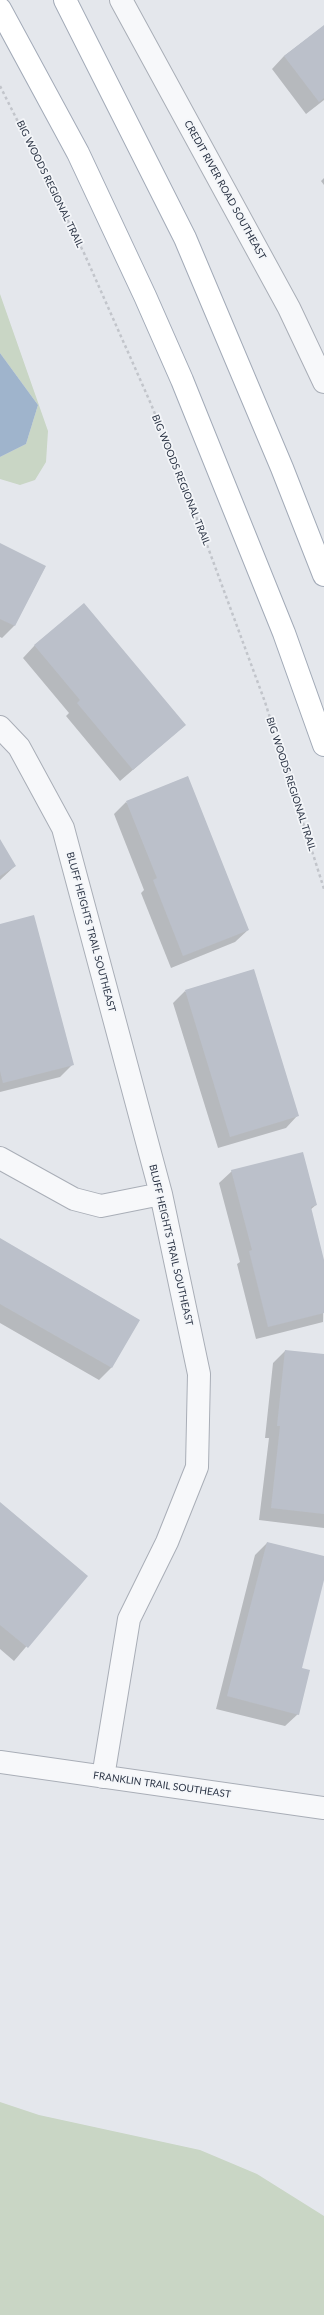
<!DOCTYPE html>
<style>
body{margin:0}
canvas{display:block;background:#e4e7ec}
</style>
<canvas width="324" height="2315"></canvas>
<script>
const ctx = document.querySelector('canvas').getContext('2d');
ctx.lineJoin = 'round';
function fill(path, color) {
  ctx.fillStyle = color;
  ctx.fill(path, 'evenodd');
}
function toPath(rows) {
  const path = new Path2D();
  for (const r of rows) {
    path.moveTo(r[0], r[1]);
    for (let i = 2; i < r.length; i += 2) path.lineTo(r[i], r[i + 1]);
  }
  return path;
}
function strokePath(path, color, width, dash) {
  ctx.strokeStyle = color;
  ctx.lineWidth = width;
  ctx.lineCap = dash ? 'butt' : 'round';
  ctx.setLineDash(dash || []);
  ctx.stroke(path);
}
function drawText(font, color, halo, rows, align = 'center') {
  ctx.font = font + ' Lato,sans-serif';
  ctx.lineWidth = 3.5;
  ctx.setLineDash([]);
  ctx.textBaseline = 'middle';
  ctx.strokeStyle = halo;
  ctx.fillStyle = color;
  for (const [text, x, y, turn = 0] of rows) {
    ctx.save();
    ctx.translate(x, y);
    ctx.rotate((+turn || 0) * Math.PI / 180);
    ctx.textAlign = isNaN(turn) ? turn : align;
    if (halo) ctx.strokeText(text, 0, 0);
    ctx.fillText(text, 0, 0);
    ctx.restore();
  }
}
const green = toPath([
 [0,294,48,431,46,462,35,480,20,485,0,479,0,457,26,444,38,405,0,353],
 [0,2102,39,2115,200,2150,257,2174,324,2216,324,2315,0,2315]
]);
const water = toPath([
 [0,353,38,405,26,444,0,457]
]);
const shadow = toPath([
 [324,26,324,100,306,114,272,69,284,56],
 [324,178,324,185,321,181],
 [0,544,45,567,14,626,2,638,0,637],
 [35,645,185,725,120,781,66,716,69,713,23,658],
 [126,802,248,930,235,942,171,968,141,893,144,890,114,814],
 [0,841,15,866,0,880],
 [0,925,73,1064,60,1077,0,1092],
 [185,991,298,1115,286,1128,218,1148,173,1003],
 [232,1171,316,1205,310,1210,324,1264,323,1322,256,1339,237,1264,240,1262,219,1183],
 [0,1240,139,1320,111,1368,99,1380,0,1323],
 [285,1351,324,1355,324,1528,259,1520,269,1438,265,1438,273,1363],
 [0,1504,86,1576,14,1661,0,1649],
 [267,1543,324,1557,324,1576,301,1668,298,1714,285,1726,216,1709,255,1555]
]);
const building = toPath([
 [324,25,324,98,319,102,284,56],
 [0,543,46,566,15,626,0,619],
 [84,603,186,725,133,770,77,703,80,700,34,645],
 [188,776,249,930,183,956,153,880,157,878,126,801],
 [0,839,16,866,0,876],
 [34,915,74,1065,3,1083,0,1071,0,924],
 [254,969,299,1116,230,1137,185,990],
 [303,1152,317,1205,311,1207,324,1260,324,1313,268,1327,249,1251,252,1250,231,1170],
 [0,1238,140,1320,112,1368,0,1304],
 [285,1350,324,1354,324,1514,271,1508,280,1426,277,1426],
 [0,1502,88,1576,28,1648,0,1625],
 [267,1542,324,1556,324,1580,302,1668,310,1670,299,1715,227,1696]
]);
const path = toPath([
 [0,86,84,253,151,404,203,534,265,702,324,889]
]);
const minor = toPath([
 [121,0,289,308,324,382],
 [0,727,19,747,63,828,161,1194,199,1374,197,1467,167,1542,129,1619,103,1777],
 [0,1158,74,1199,101,1206,161,1194],
 [0,1762,324,1808]
]);
const major = toPath([
 [65,0,185,238,282,468,324,575],
 [0,9,78,153,145,296,182,380,284,633,324,745]
]);
const streetNames = [
 ["BIG WOODS REGIONAL TRAIL",50,184,64],
 ["CREDIT RIVER ROAD SOUTHEAST",225,190,61],
 ["BIG WOODS REGIONAL TRAIL",181,480,68],
 ["BIG WOODS REGIONAL TRAIL",291,784,72],
 ["BLUFF HEIGHTS TRAIL SOUTHEAST",91,932,75],
 ["BLUFF HEIGHTS TRAIL SOUTHEAST",171,1245,77],
 ["FRANKLIN TRAIL SOUTHEAST",162,1785,8]
];
fill(green, '#c9d6c5');
fill(water, '#9fb4cc');
fill(shadow, '#0003');
fill(building, '#bbc0ca');
strokePath(minor, '#a9aeb7', 24);
strokePath(major, '#a3abb8', 24);
strokePath(path, '#c2c5cb', 2.5, [3, 3]);
strokePath(minor, '#f7f8fa', 22);
strokePath(major, '#fff', 22);
drawText('10px', '#2b3445', '#f4f6f9', streetNames);
</script>
